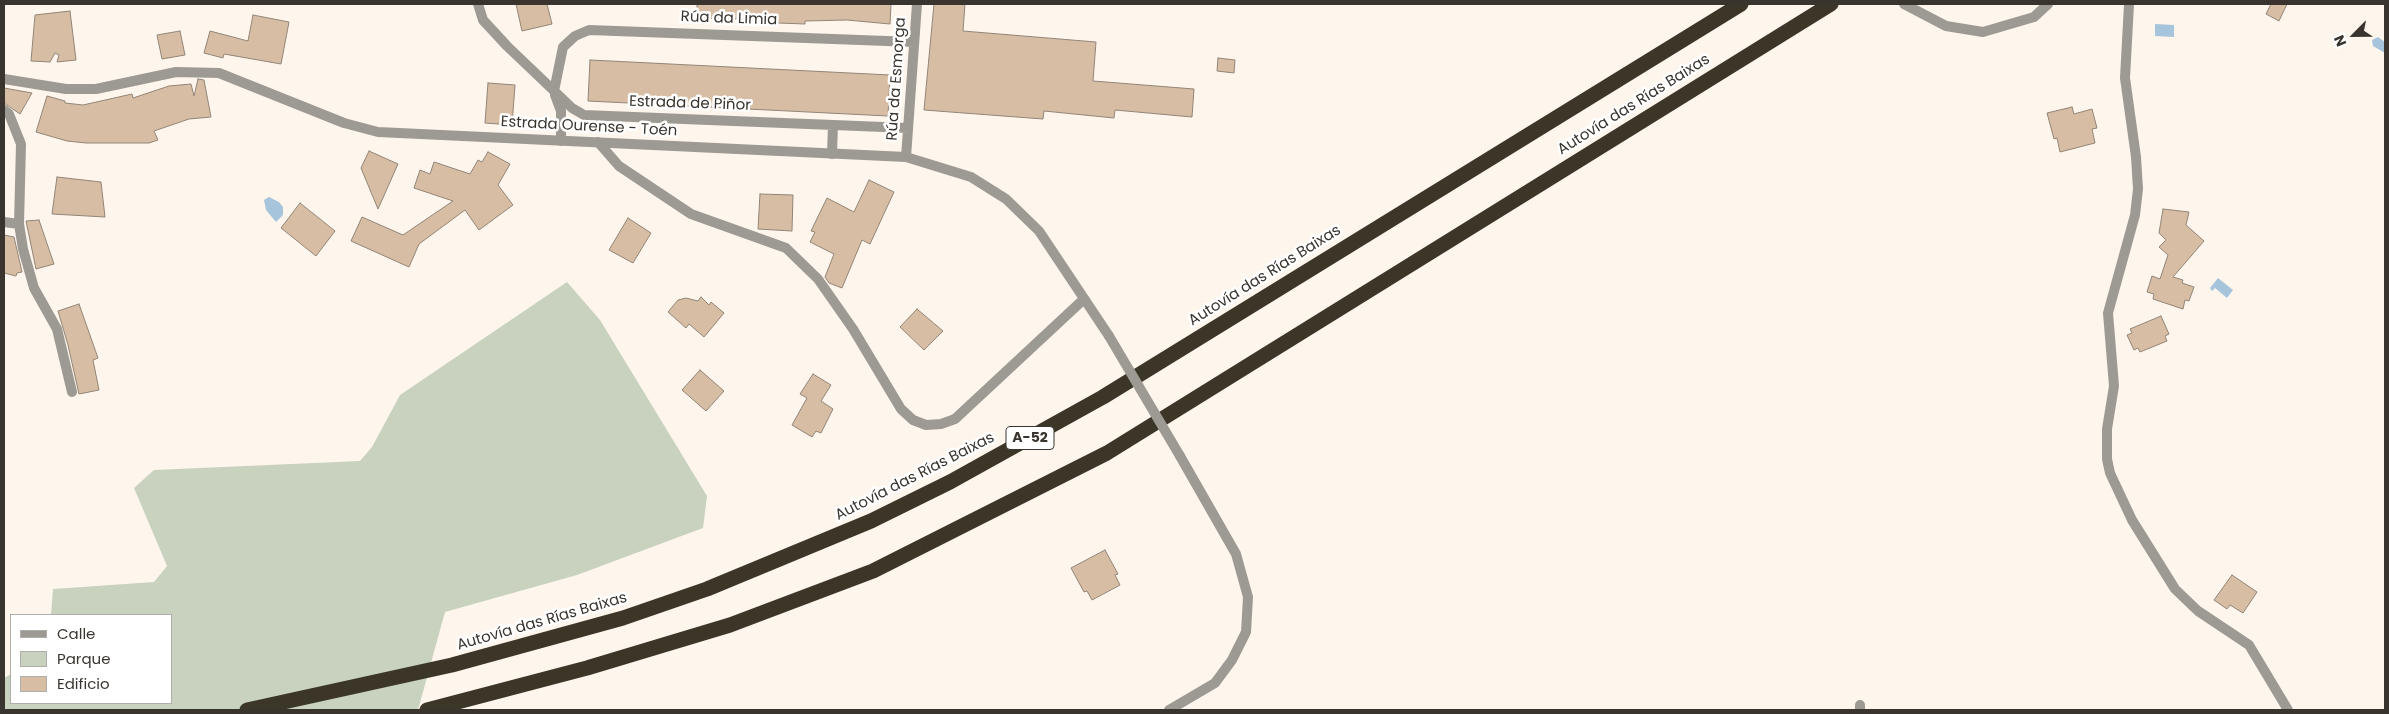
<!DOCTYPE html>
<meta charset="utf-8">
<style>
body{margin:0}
#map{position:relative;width:2389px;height:714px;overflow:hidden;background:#fef5ed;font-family:Poppins,sans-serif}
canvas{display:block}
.frame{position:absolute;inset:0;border:5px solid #39342e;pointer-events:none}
.legend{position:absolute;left:10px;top:614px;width:162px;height:90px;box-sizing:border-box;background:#fff;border:1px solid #b0aeab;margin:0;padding:6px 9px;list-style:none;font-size:15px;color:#39342e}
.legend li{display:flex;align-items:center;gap:10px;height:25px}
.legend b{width:25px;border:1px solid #b0aeab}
.north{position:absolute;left:2329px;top:10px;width:50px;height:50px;-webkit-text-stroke:4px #fff;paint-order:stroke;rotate:247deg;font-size:14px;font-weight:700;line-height:20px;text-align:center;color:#39342e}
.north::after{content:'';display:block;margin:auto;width:18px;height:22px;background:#39342e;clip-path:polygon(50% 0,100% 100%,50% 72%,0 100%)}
</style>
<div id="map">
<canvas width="2389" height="714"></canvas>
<div class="frame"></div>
<ul class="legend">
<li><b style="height:6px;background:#9d9a93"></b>Calle</li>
<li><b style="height:14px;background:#c8d2bf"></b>Parque</li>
<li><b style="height:14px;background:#d7bda3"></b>Edificio</li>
</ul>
<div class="north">N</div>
</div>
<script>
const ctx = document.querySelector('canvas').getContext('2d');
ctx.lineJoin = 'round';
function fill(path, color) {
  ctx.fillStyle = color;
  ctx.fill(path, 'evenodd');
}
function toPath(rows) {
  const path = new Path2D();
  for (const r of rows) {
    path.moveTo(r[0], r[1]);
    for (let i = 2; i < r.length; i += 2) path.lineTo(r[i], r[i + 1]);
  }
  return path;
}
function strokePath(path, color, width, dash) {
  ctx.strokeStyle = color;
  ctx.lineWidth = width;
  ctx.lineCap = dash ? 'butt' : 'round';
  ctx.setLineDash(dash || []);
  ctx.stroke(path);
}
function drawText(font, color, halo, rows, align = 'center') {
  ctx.font = font + ' Poppins,sans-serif';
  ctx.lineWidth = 5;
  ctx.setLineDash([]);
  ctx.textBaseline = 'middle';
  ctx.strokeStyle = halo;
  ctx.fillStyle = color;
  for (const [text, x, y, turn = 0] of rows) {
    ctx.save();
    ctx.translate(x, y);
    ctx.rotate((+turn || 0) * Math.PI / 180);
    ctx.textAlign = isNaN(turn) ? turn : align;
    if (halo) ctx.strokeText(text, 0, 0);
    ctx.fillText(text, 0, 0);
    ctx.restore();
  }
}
const green = toPath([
 [567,282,600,320,707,496,703,528,577,575,445,612,418,710,4,710,4,678,11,674,11,703,171,703,171,615,51,615,53,589,154,582,167,566,134,488,154,470,360,461,372,447,400,395]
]);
const water = toPath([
 [2155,24,2174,25,2174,37,2155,36],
 [2378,37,2385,42,2385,53,2373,46,2372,40],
 [269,197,279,202,283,207,283,215,276,222,266,210,264,200],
 [2218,278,2233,290,2227,298,2215,288,2212,291,2210,288]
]);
const building = toPath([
 [516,4,547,4,552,24,522,31,516,4],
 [697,4,891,4,890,24,847,20,805,21,805,24,778,23,778,20,697,18,697,4],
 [934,4,965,4,963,31,1096,42,1093,81,1194,89,1192,117,1115,110,1114,118,1044,111,1043,119,924,110,934,4],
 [2271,4,2287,4,2279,21,2266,14,2271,4],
 [70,11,76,60,57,62,59,55,55,53,50,62,31,61,35,15,70,11],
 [253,15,289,22,281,64,224,54,223,58,204,53,210,31,248,41,253,15],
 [180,31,185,55,162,59,157,35,180,31],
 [1218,58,1235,60,1234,73,1217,71,1218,58],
 [590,60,890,75,888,116,588,101,590,60],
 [198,79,204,80,211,117,189,119,154,131,158,140,149,143,86,143,67,141,36,132,47,96,65,101,65,103,83,105,132,94,133,98,169,86,191,84,194,96,198,79],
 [488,83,515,85,512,125,485,123,488,83],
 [4,88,32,93,20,114,4,103,4,88],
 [2072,107,2074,114,2092,109,2097,128,2092,129,2095,143,2060,152,2057,138,2054,139,2047,113,2072,107],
 [369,151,398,164,378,209,361,168,369,151],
 [488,152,510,164,498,185,513,205,479,230,465,210,419,244,409,267,351,241,362,217,403,235,453,201,414,188,420,170,430,174,434,162,470,174,478,160,482,162,488,152],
 [57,177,101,182,105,217,52,214,57,177],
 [869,180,894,192,870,244,862,240,842,288,829,283,825,277,834,254,810,242,815,232,811,231,827,198,854,212,869,180],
 [760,194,793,195,792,231,758,229,760,194],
 [300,203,335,231,316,256,281,228,300,203],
 [2163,209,2189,212,2186,225,2204,241,2173,277,2183,280,2182,283,2194,287,2189,301,2185,300,2183,309,2153,299,2154,294,2147,292,2152,276,2160,279,2168,255,2159,247,2166,240,2159,233,2163,209],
 [628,218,651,233,633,263,609,250,628,218],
 [39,220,54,264,36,269,26,221,39,220],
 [4,235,14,237,22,272,17,273,16,276,4,273,4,235],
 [701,297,709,305,711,302,724,313,704,337,689,324,686,328,668,312,678,300,686,298,698,301,701,297],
 [79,304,98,358,93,360,99,390,79,394,68,345,58,311,79,304],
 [917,309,943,331,924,350,900,327,917,309],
 [2161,316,2169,334,2165,336,2167,341,2140,352,2138,348,2134,350,2127,335,2132,333,2130,329,2161,316],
 [700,370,724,391,706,411,682,390,700,370],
 [813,374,831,385,821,401,833,409,821,433,816,431,812,437,792,425,807,398,800,394,813,374],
 [1105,550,1118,574,1115,575,1120,585,1092,600,1087,591,1084,592,1071,568,1105,550],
 [2232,575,2257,592,2243,613,2230,605,2227,609,2214,600,2232,575]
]);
const minor = toPath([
 [478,4,483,20,507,46,572,108,584,115,908,128],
 [1904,4,1946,26,1983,32,2034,17,2048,4],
 [2129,4,2125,78,2136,157,2138,189,2135,215,2108,313,2114,386,2107,429,2107,459,2110,473,2132,520,2175,589,2198,611,2249,645,2288,710],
 [554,91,563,47,575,36,589,30,914,42],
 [555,95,561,111,561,141],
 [4,110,9,114,21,144,19,224,23,249,34,288,57,329,72,392],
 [598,142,619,166,691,214,786,248,818,279,853,329,901,409,913,420,926,425,941,424,955,419,1084,299],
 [832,154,833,125],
 [906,157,917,4],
 [4,222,19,224],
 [1860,710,1860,705]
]);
const tertiary = toPath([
 [4,79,66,89,96,89,176,72,219,73,344,123,378,132,906,157,971,177,1006,199,1039,231,1109,336],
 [1169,710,1215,683,1232,660,1246,632,1248,597,1236,554,1180,456]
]);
const motorway = toPath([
 [247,710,452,665,623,618,707,589,871,521,950,482,1103,397,1741,4],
 [427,710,587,668,730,625,873,571,1107,453,1831,4]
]);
const tertiaryBridge = toPath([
 [1109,336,1180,456]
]);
const shields = [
 [1030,438,48]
];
const shieldNames = [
 ["A-52",1030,438]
];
const streetNames = [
 ["Rúa da Limia",729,19,2],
 ["Rúa da Esmorga",897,79,-86],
 ["Estrada de Piñor",690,104,2],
 ["Autovía das Rías Baixas",1634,105,-32],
 ["Estrada Ourense - Toén",589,127,3],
 ["Autovía das Rías Baixas",1265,276,-32],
 ["Autovía das Rías Baixas",915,477,-27],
 ["Autovía das Rías Baixas",542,622,-16]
];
fill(green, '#c8d2bf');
fill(water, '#a6c4db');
fill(building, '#d7bda3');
strokePath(building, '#928577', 1);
strokePath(minor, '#9d9a93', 10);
strokePath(tertiary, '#9d9a93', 10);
strokePath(motorway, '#3b3628', 15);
strokePath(tertiaryBridge, '#9d9a93', 10);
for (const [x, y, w] of shields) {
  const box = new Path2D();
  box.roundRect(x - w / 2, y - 11.5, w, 23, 4);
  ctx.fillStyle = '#fff';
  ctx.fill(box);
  strokePath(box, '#39342e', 1);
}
drawText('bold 14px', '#39342e', null, shieldNames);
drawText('15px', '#39342e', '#fff', streetNames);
</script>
